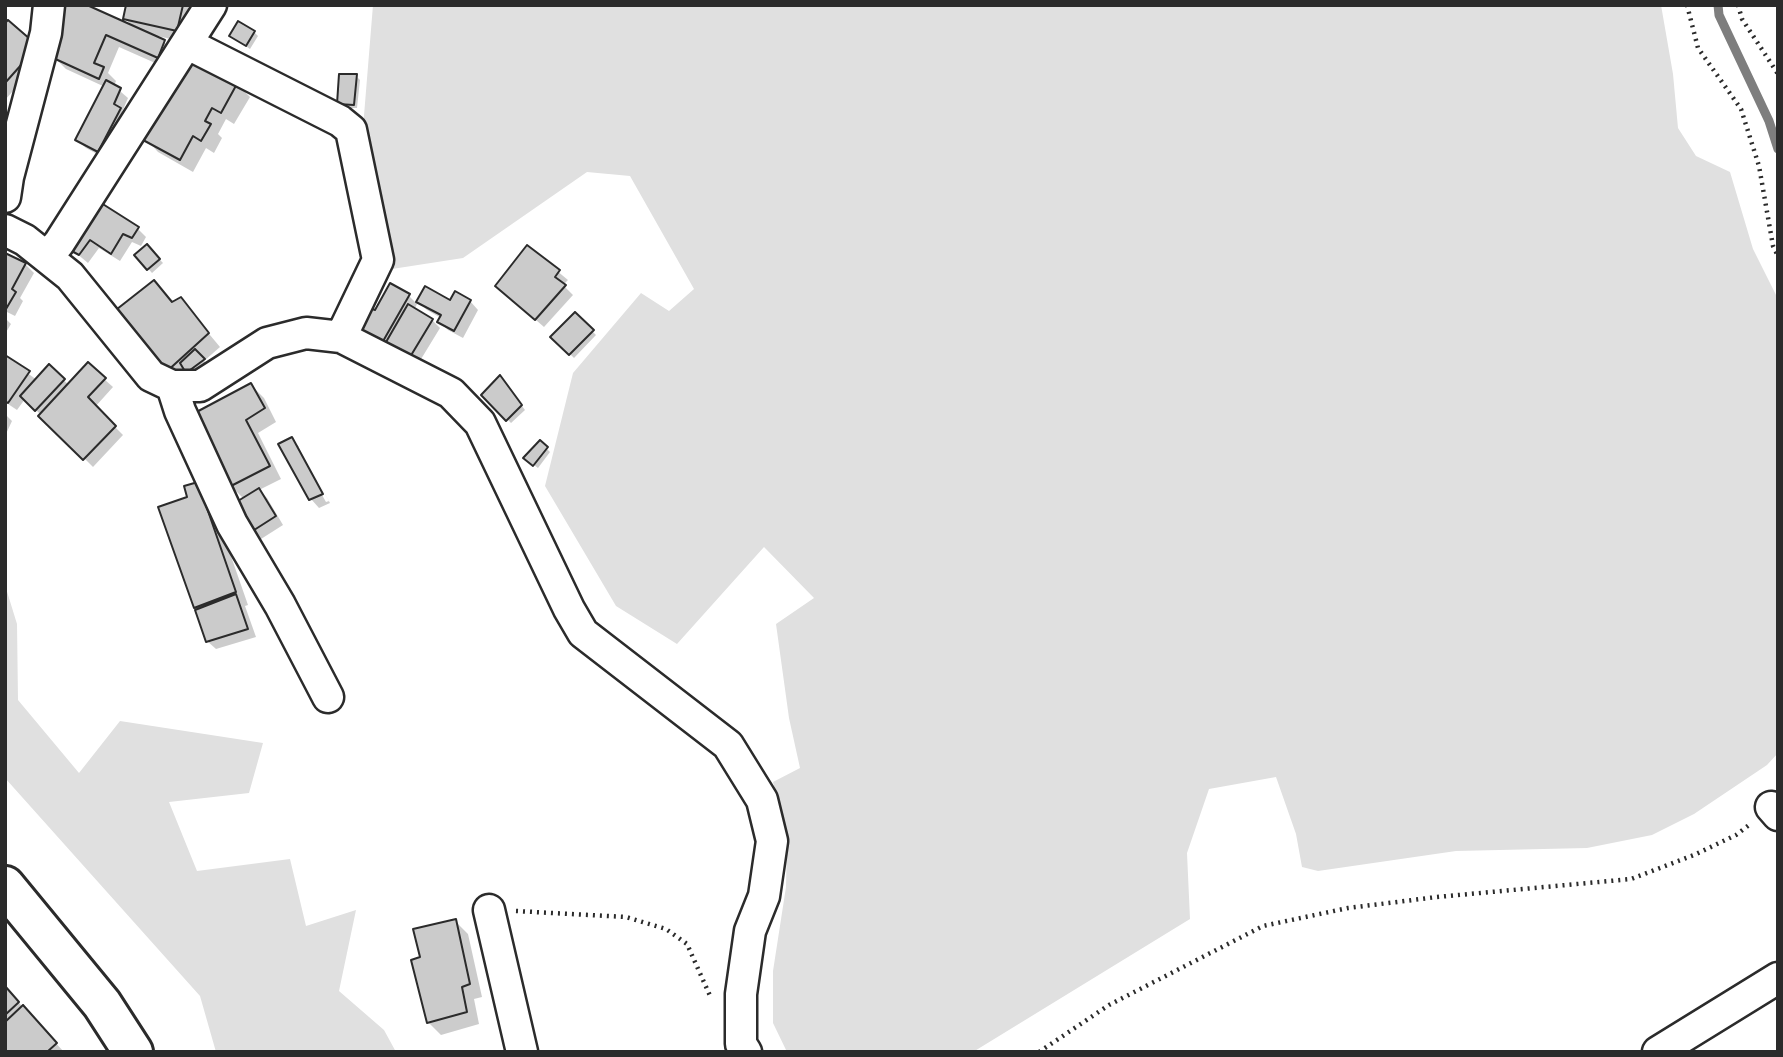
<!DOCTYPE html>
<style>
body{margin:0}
#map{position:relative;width:1783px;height:1057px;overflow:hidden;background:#fff;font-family:"Indie Flower",sans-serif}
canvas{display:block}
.frame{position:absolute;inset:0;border:7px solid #2b2b2b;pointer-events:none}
</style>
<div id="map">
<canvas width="1783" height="1057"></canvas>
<div class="frame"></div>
</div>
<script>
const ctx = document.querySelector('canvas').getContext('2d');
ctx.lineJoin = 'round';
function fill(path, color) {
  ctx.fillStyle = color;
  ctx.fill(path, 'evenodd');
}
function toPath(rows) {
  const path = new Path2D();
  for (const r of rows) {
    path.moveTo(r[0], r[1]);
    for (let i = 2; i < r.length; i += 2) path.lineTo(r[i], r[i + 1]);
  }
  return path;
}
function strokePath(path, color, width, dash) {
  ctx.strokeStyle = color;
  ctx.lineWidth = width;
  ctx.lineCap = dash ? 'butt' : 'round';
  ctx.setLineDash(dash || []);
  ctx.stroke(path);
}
const green = toPath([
 [373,5,1661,5,1673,74,1678,128,1696,156,1730,172,1753,249,1778,299,1778,753,1767,765,1694,814,1652,835,1587,848,1456,851,1318,871,1302,867,1296,834,1276,777,1209,789,1187,853,1190,919,973,1052,787,1052,773,1023,773,971,786,887,787,835,773,782,800,768,789,718,776,624,814,598,764,547,677,644,616,606,545,486,573,373,641,293,669,311,694,289,630,176,587,172,463,258,392,269,362,140],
 [5,585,17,624,18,700,79,773,120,721,263,743,249,793,169,802,197,871,290,859,306,926,356,910,339,991,384,1030,396,1052,216,1052,200,996,5,778]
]);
const shadow = toPath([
 [128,5,189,5,188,7,196,15,189,43,153,35,164,42,177,55,171,70,119,47,108,73,116,81,114,86,128,98,122,112,129,118,106,159,86,148,77,140,105,87,66,69,53,56,54,13,135,28,125,19],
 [5,26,45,55,5,100],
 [254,32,258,36,250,49,231,36],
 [356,76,360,80,357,108,343,108,339,104],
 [237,84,250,97,234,124,226,119,218,134,222,138,214,153,206,148,193,172,158,152,146,139],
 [98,203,138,229,146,237,141,246,132,242,120,261,99,248,88,263,70,248],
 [147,246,163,263,152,273,136,255],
 [528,247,568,280,563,285,573,295,544,327,506,294],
 [5,255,25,264,34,273,20,298,23,301,15,316,5,311],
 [154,282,173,303,180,299,220,347,204,361,207,364,191,375,166,372],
 [409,296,417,304,414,310,432,320,440,328,415,369,387,357,375,313],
 [470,301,478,310,463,338,448,330,439,321,441,318,427,310,418,302],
 [575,314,596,335,574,358,553,337],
 [5,318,11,324,5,334],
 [5,357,37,380,49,367,69,385,104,379,113,387,95,407,123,435,93,467,25,399,17,410,5,402],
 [504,382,525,410,511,423,484,395],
 [251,385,264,398,276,422,258,433,281,479,259,490,267,498,283,525,261,539,252,531,244,499,231,486],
 [5,414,12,421,5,436],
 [292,439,299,447,295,447,326,502,329,501,299,447,330,503,319,508,311,499,280,445],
 [540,442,550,452,538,468,529,461],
 [197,483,210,496,248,605,245,606,256,637,216,649,207,641,199,610,195,607,189,498],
 [455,921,468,934,482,997,474,999,479,1024,441,1035,428,1022,422,958],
 [5,987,28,1013,64,1052,5,1052]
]);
const stream = toPath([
 [1718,5,1719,15,1769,121,1778,149]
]);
const building = toPath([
 [58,5,87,5,165,40,158,58,106,35,94,63,104,67,99,79,51,57,58,5],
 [126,5,183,5,177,31,123,19,126,5],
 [8,20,38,46,5,83,5,23,8,20],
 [238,21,255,31,246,46,229,36,238,21],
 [189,56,238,82,221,113,212,108,205,121,211,124,201,141,193,136,180,160,143,140,189,56],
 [339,74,357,74,354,105,337,104,339,74],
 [106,80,121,88,114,104,121,108,98,152,75,140,106,80],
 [98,201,139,227,132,238,123,234,111,254,90,240,79,255,68,249,98,201],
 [147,244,160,259,147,270,134,255,147,244],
 [527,245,560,270,555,277,566,285,535,320,495,286,527,245],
 [5,253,26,263,12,289,16,292,6,309,5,253],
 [154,280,172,302,181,297,209,333,165,373,112,313,154,280],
 [390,283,410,294,378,350,354,336,370,308,375,310,390,283],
 [425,286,450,300,455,291,471,300,454,331,437,322,441,315,416,302,425,286],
 [408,304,433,319,407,362,382,349,408,304],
 [575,312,594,330,569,355,550,337,575,312],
 [195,349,205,359,186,373,180,363,195,349],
 [5,355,30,371,8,403,5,401,5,355],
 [88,362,106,378,88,397,116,426,83,460,38,416,88,362],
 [49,364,65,379,35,411,20,396,49,364],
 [500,375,522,405,506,421,481,395,500,375],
 [251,383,265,408,246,420,270,466,229,487,189,416,251,383],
 [292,437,323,494,309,500,278,444,292,437],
 [540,440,548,447,533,466,523,458,540,440],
 [198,482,236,592,194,608,158,507,187,497,184,486,198,482],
 [259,488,276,516,251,532,233,504,259,488],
 [236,594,248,629,206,642,195,610,236,594],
 [456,919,470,984,462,987,467,1012,427,1023,411,960,420,957,413,929,456,919],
 [5,986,19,1002,5,1015,5,986],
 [23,1005,57,1043,47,1052,5,1052,5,1022,23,1005]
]);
const path = toPath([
 [1687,5,1698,48,1741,109,1759,166,1773,246,1778,256],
 [1738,5,1742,19,1778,74],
 [516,911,626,917,666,929,687,944,711,998],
 [1039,1052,1109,1005,1263,926,1348,908,1437,897,1631,879,1694,855,1736,835,1749,825]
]);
const minor = toPath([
 [188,44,340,121,351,130,378,260,341,337],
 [5,197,8,177,46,33,49,5],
 [5,230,25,240,70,276,151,376,172,386,200,386,267,343,306,333,341,337,451,393,480,423,569,609,583,633,728,745,762,800,772,841,764,896,750,931,741,994,741,1044,746,1052],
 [48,256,59,243,211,5],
 [172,386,180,411,232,524,280,605,328,697],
 [1771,807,1778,815],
 [489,910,522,1052],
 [1658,1052,1778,978]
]);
const major = toPath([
 [5,886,102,1004,133,1052]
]);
fill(green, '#e0e0e0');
fill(shadow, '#0003');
strokePath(stream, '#7e7e7e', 9);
fill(building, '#cbcbcb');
strokePath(building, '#2b2b2b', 2);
strokePath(minor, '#2b2b2b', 35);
strokePath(major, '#2b2b2b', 44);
strokePath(path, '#2b2b2b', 4.5, [2, 5]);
strokePath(minor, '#fff', 30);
strokePath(major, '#fff', 38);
</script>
